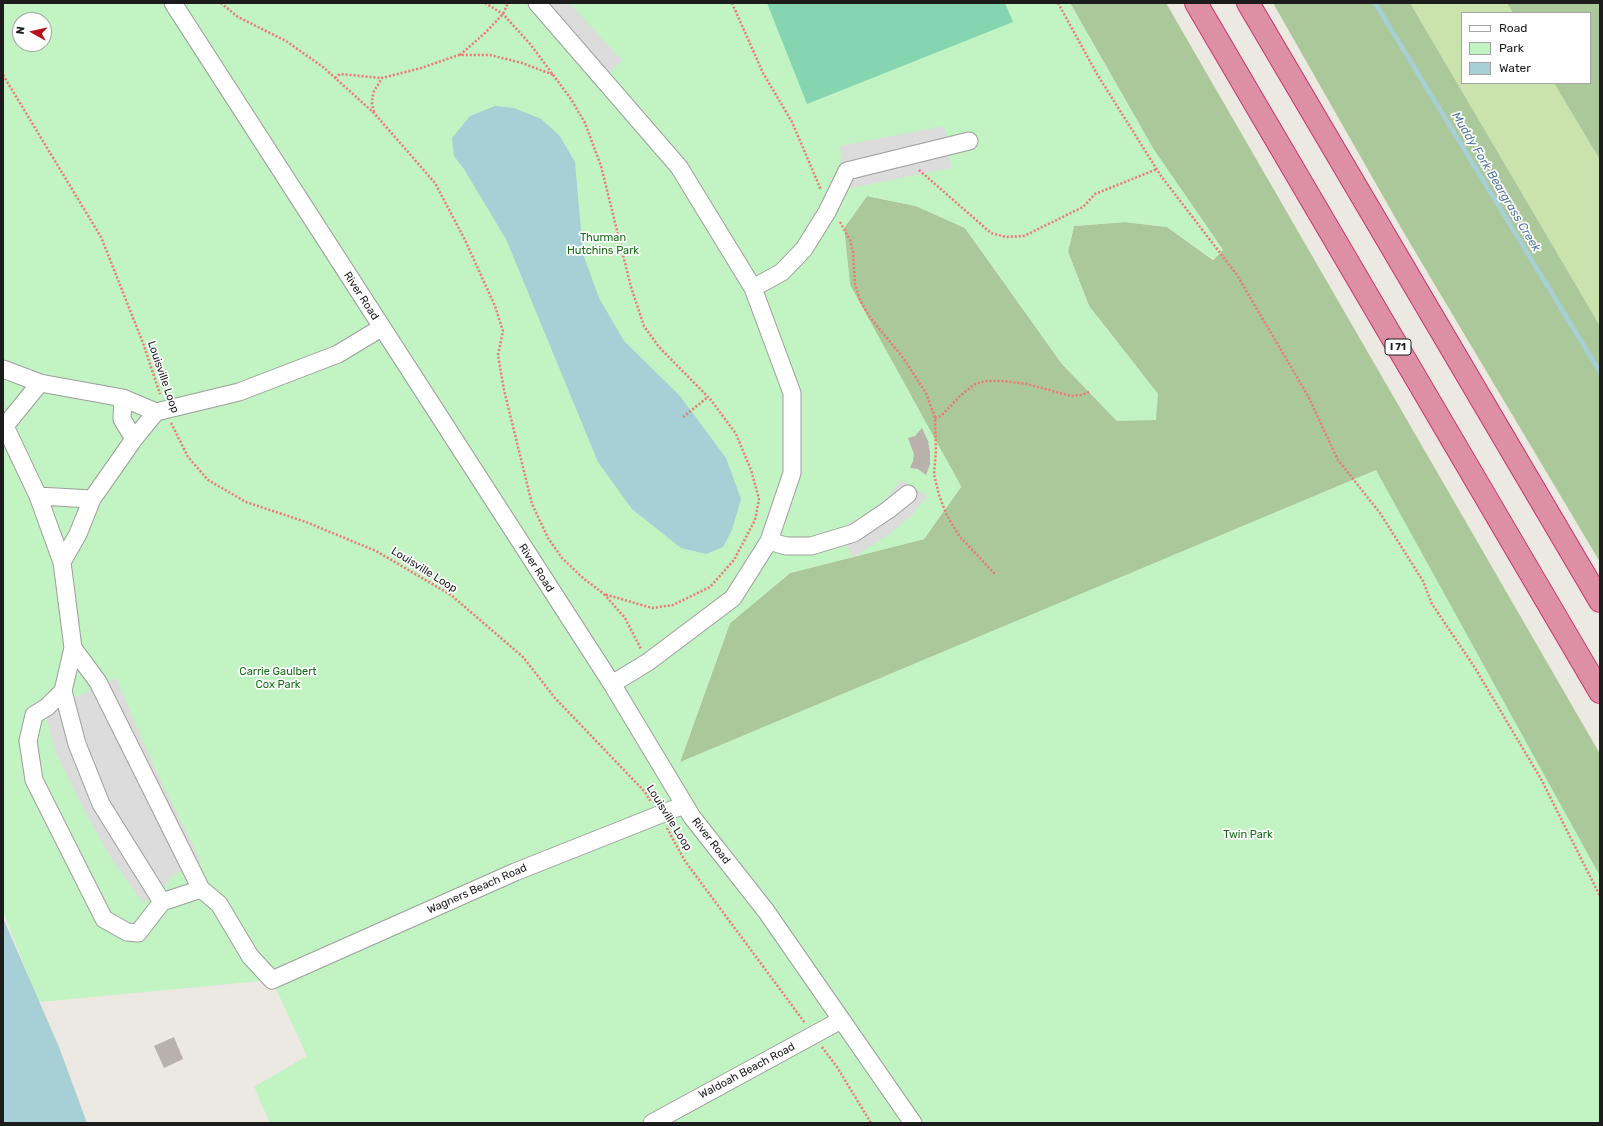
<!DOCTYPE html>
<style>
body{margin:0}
#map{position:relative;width:1603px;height:1126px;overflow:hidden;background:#ece8e2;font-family:Rubik,sans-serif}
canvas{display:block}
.frame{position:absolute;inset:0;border:4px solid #1c1c1c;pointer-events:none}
.legend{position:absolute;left:1461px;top:12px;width:130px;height:72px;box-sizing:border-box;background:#fff;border:1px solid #a4a4a4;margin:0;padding:5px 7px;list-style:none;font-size:12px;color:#1c1c1c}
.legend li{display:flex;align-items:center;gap:8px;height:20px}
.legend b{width:20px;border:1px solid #a4a4a4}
.north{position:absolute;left:12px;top:12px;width:40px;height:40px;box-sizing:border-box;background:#fff;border:1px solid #a4a4a4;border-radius:50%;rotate:278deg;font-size:11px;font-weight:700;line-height:16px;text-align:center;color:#1c1c1c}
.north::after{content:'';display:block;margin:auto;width:14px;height:18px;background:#b5121d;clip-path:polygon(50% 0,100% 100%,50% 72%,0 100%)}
</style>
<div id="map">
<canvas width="1603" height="1126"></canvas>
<div class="frame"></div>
<ul class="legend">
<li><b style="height:5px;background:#fff"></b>Road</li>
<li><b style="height:11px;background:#c2f3c2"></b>Park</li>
<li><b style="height:11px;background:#a6cfd6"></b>Water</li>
</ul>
<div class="north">N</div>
</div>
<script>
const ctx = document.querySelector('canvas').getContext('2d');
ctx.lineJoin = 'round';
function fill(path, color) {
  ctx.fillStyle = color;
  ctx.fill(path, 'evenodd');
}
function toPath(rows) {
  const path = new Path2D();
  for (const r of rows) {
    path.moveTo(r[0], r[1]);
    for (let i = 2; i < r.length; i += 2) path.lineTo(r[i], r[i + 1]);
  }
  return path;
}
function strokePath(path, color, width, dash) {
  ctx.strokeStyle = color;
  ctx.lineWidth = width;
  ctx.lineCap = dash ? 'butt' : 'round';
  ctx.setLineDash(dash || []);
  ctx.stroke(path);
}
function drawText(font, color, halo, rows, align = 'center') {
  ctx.font = font + ' Rubik,sans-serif';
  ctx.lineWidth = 3.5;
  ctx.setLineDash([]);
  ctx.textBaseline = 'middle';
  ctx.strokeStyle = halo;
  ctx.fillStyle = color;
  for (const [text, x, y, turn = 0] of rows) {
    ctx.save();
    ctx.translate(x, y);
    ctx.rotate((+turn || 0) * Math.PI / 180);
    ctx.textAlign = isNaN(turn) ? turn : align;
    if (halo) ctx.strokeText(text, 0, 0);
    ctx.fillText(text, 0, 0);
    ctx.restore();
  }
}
const grass = toPath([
 [1410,3,1507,3,1513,13,1462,13,1462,83,1554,83,1600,160,1600,326]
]);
const forest = toPath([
 [1070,3,1166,3,1600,754,1600,1123,680,762,730,623,790,573,924,539,961,487,850,285,844,228,867,196,916,206,965,228,1062,364,1117,421,1158,394,1089,306,1068,252,1074,226,1125,222,1167,227,1213,260,1223,250,1154,150],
 [1273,3,1410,3,1600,326,1600,562,1404,233],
 [1507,3,1600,3,1600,160,1554,83,1590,83,1590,13,1513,13]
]);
const park = toPath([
 [3,3,1070,3,1154,150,1223,250,1213,260,1167,227,1125,222,1074,226,1068,252,1089,306,1158,394,1156,420,1117,421,1062,364,965,228,916,206,867,196,844,228,850,285,961,486,924,539,790,573,730,623,680,762,1376,470,1600,876,1600,1123,270,1123,254,1087,307,1056,272,980,39,1002,3,912],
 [20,20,44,20,44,44,20,44]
]);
const pitch = toPath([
 [767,3,1005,3,1013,22,807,104]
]);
const parking = toPath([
 [530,3,569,3,622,60,600,83],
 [944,126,951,168,845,189,840,146],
 [902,480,927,496,912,515,888,535,852,558,841,528,863,516,886,499],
 [116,678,157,773,201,861,173,875,163,888,143,903,111,858,85,812,56,753,42,701,79,696]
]);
const water = toPath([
 [495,106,514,108,541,119,559,135,575,162,583,254,599,298,624,341,680,396,726,458,741,499,732,530,723,547,706,554,681,548,632,509,598,462,506,239,464,169,454,156,452,138,470,116],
 [3,918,59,1047,87,1123,3,1123]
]);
const stream = toPath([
 [1375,3,1600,372]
]);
const building = toPath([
 [922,428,928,441,930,453,930,464,926,475,918,469,910,468,913,461,914,454,908,438,915,436],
 [174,1037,183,1059,164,1068,154,1046]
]);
const path = toPath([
 [221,3,238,17,286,41,323,67,374,113,435,183,465,240,495,306,503,331,498,355,504,390,532,504,548,538,562,558,583,578,604,594],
 [485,3,503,14,531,45,571,99,585,123,601,166,631,287,644,326,659,347,711,400,736,434,751,470,759,499,755,520,734,560,710,587,673,605,652,608,604,594,625,618,641,649],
 [732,3,763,73,792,122,821,190],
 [1058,3,1097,74,1161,176,1237,275,1308,396,1338,460,1380,513,1423,581,1432,604,1475,668,1541,779,1600,896],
 [460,55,485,33,503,14,508,3],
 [3,75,101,237,143,343,160,394],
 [335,78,340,74,381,78],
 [374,112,372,104,373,93,382,78,421,68,459,55,490,55,522,63,554,75],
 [919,170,991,233,1006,237,1024,236,1083,207,1095,194,1157,169],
 [840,222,850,240,853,252,855,284,860,300,869,316,904,359,926,393,935,418,936,451,934,474,939,495,947,516,960,537,996,575],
 [683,417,708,397],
 [935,418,941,416,960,396,975,384,987,381,1003,381,1027,384,1071,396,1081,395,1089,392],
 [171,423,188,457,208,480,246,502,306,522,376,551,451,595,523,657,555,698,645,792,651,802],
 [667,828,685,861,805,1023],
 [822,1047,837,1067,871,1123]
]);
const minor = toPath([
 [173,3,612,684,692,817,766,911,913,1123],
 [537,3,679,167,753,288,792,393,792,473,769,541,733,598,648,662,612,684],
 [753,288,782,272,804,249,827,212,847,171,969,141],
 [3,369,40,383],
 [123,398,122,419,134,439],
 [3,422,38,496,62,562,73,648,63,691,77,744,101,804,162,902,201,889,98,682,73,648],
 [5,426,40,383,123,398,156,412],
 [38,496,92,499],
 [769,541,786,546,811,546,854,533,888,510,908,494],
 [62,562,78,534,92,499,134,439,156,412,239,392,338,354,381,328],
 [63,691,47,707,34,715,28,741,34,780,104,919,127,932,138,933,162,902],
 [201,889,219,904,250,956,272,980,515,872,684,805],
 [652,1123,841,1020]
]);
const highway = toPath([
 [1196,3,1600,692],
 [1248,3,1600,601]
]);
const shields = [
 [1398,347,26]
];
const shieldNames = [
 ["I 71",1398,347]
];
const parkNames = [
 ["Thurman",603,238],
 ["Hutchins Park",603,251],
 ["Carrie Gaulbert",278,672],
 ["Cox Park",278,685],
 ["Twin Park",1248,835]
];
const streetNames = [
 ["River Road",361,296,57],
 ["Louisville Loop",163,377,71],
 ["River Road",536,568,57],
 ["Louisville Loop",424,570,32],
 ["Louisville Loop",669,818,58],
 ["River Road",711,841,52],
 ["Wagners Beach Road",477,889,-24],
 ["Waldoah Beach Road",747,1071,-28]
];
const waterNames = [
 ["Muddy Fork Beargrass Creek",1496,182,59]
];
fill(grass, '#cae2ac');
fill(forest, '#abc89a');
fill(park, '#c2f3c2');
fill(pitch, '#86d5b1');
fill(parking, '#dcdcdc');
fill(water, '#a6cfd6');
strokePath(stream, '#a6cfd6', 4.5);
fill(building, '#b9b1ac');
strokePath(minor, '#9d9d9d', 19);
strokePath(highway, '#c63370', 24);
strokePath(path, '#ec7773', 2.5, [2, 2]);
strokePath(minor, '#fff', 17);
strokePath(highway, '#dd90a4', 22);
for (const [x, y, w] of shields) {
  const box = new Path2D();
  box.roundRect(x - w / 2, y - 8, w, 16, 3);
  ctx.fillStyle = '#fff';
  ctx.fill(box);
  strokePath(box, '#1c1c1c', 1);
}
drawText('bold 10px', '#1c1c1c', null, shieldNames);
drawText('11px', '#156e16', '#fff', parkNames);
drawText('11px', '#1c1c1c', '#fff', streetNames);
drawText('italic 12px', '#4f7a9b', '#fff', waterNames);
</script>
